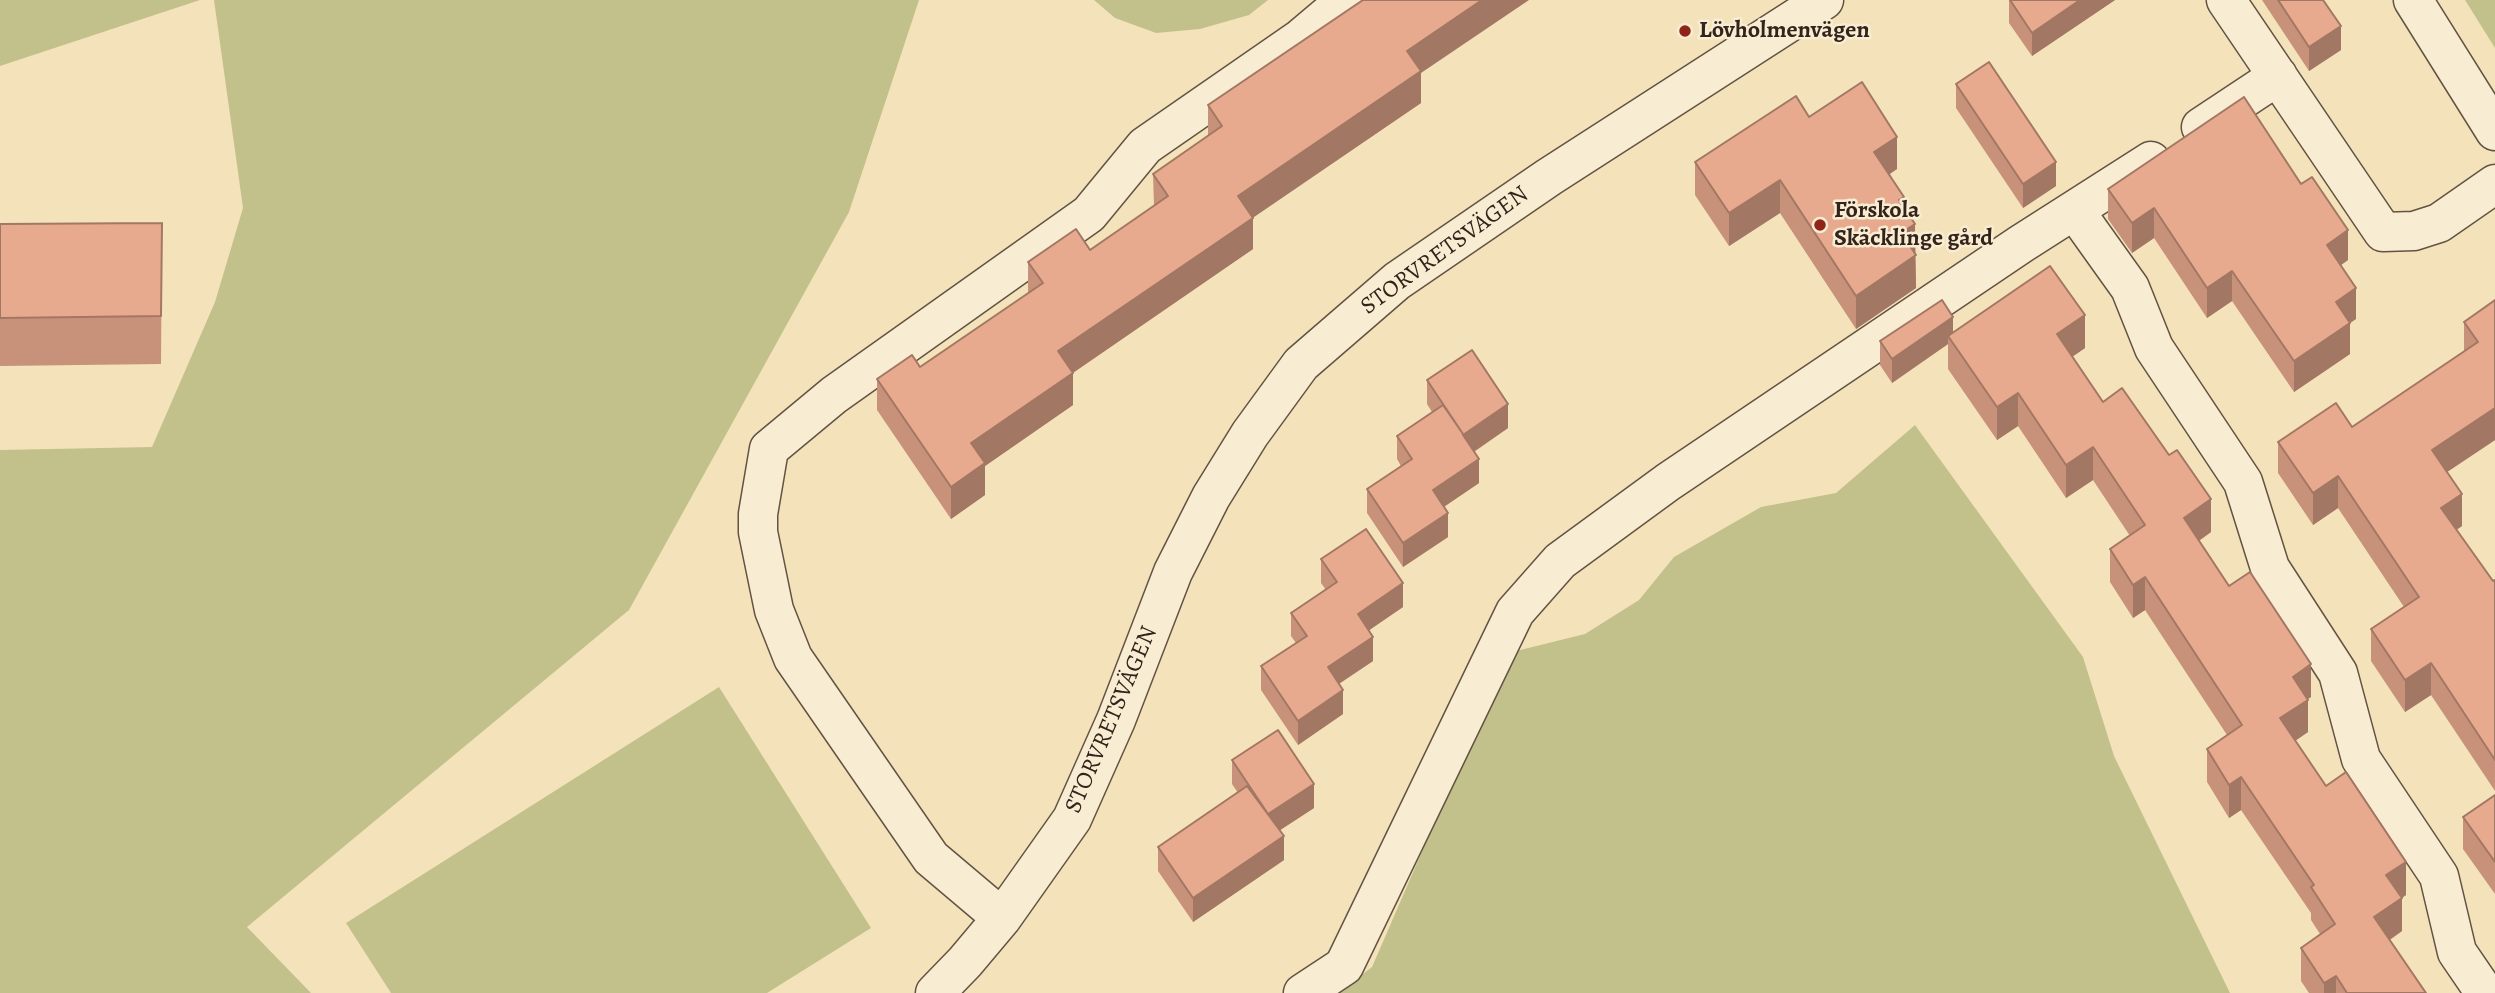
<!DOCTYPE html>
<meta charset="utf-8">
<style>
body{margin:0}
canvas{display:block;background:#f4e2ba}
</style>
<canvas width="2495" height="993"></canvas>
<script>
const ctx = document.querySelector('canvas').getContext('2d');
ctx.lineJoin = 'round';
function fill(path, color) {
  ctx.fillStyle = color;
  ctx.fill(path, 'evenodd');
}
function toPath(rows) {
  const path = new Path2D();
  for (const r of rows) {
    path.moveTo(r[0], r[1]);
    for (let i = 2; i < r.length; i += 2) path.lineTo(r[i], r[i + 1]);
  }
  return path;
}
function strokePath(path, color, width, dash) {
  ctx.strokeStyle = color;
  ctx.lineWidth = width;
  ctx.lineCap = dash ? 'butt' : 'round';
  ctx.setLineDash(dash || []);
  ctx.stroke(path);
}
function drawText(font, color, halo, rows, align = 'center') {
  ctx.font = font + ' Alegreya,serif';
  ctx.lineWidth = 5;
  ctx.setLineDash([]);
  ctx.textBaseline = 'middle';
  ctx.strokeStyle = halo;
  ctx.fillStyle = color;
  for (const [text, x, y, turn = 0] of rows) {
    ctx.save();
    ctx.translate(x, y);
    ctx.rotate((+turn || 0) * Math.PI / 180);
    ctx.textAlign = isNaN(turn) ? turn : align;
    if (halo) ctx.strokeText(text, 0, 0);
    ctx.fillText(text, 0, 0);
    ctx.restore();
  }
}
const green = toPath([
 [0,0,200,0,0,66],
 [214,0,919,0,849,212,629,610,247,927,311,993,0,993,0,450,152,447,215,302,243,208],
 [1094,0,1268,0,1249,15,1200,29,1156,33,1115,18],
 [2465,0,2495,0,2495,48],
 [1915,425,2083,657,2114,756,2230,993,1338,993,1372,967,1508,653,1585,634,1639,600,1674,557,1761,507,1836,493],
 [719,687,871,928,767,993,391,993,346,923]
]);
const minor = toPath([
 [2226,0,2383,232,2414,231,2439,223,2495,184],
 [2413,0,2495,131],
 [2201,127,2278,76],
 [2075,211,2130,288,2154,348,2243,482,2270,568,2338,673,2361,759,2439,876,2457,952,2485,993],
 [1002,918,931,858,793,658,774,610,758,532,758,514,769,449,834,395,1089,214,1145,146,1301,38,1346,0],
 [935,993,965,962,1002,918,1072,819,1116,720,1173,572,1211,497,1250,434,1301,364,1397,281,1549,177,1824,0],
 [1303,993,1344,966,1515,612,1560,561,1668,482,2021,244,2151,161]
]);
const wall = toPath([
 [2009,0,2115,0,2032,56,2009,23],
 [2262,0,2323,0,2341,50,2309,71],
 [1421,73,1421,103,1253,217,1253,249,1073,373,1073,405,985,466,985,495,951,519,877,410,877,379,920,367,1028,293,1028,262,1090,250,1154,206,1153,174,1208,136,1208,105],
 [1956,84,2056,186,2023,208,1956,108],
 [1809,117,1897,169,1890,174,1904,207,1915,254,1916,288,1856,329,1780,213,1729,246,1695,195,1695,162],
 [2108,189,2348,260,2341,265,2356,319,2350,323,2350,354,2294,392,2232,301,2207,318,2154,238,2132,253,2108,219],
 [162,223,161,364,0,366,0,224],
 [2495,300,2495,440,2447,472,2462,526,2456,530,2493,581,2495,580,2495,791,2431,695,2405,712,2371,661,2371,629,2404,607,2338,508,2313,525,2278,473,2278,442,2352,427,2464,351,2464,322],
 [1953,332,2085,348,2072,357,2103,402,2211,532,2199,541,2229,586,2311,697,2307,699,2308,732,2295,741,2326,786,2406,895,2402,898,2402,931,2390,940,2426,993,2309,993,2301,981,2301,948,2320,934,2311,920,2311,913,2241,810,2229,818,2207,782,2207,749,2227,735,2145,610,2133,618,2110,582,2110,549,2130,536,2093,480,2066,498,2018,426,1997,440,1948,369,1948,344,1892,383,1880,365,1880,341],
 [1427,380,1508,428,1474,452,1479,483,1444,507,1448,537,1403,567,1367,513,1367,489,1401,466,1397,459,1397,436,1432,412,1427,404],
 [1321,559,1403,607,1368,630,1373,661,1339,684,1343,714,1298,745,1261,690,1261,666,1296,643,1291,636,1291,613,1326,590,1321,583],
 [1232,760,1314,808,1280,830,1284,860,1193,922,1158,871,1158,847,1238,793,1232,784],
 [2495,795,2495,894,2463,849,2463,817]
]);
const shadedWall = toPath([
 [1482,0,1529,0,1421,73,1421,103,1238,228,1238,196,1407,51],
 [2080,0,2115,0,2032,56,2032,33],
 [2341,26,2341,50,2309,71,2309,47],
 [1897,137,1897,169,1874,184,1874,152],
 [2056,162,2056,186,2023,208,2023,184],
 [1780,180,1780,213,1729,246,1729,213],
 [1904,197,1904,230,1899,200],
 [2154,208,2154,238,2132,253,2132,223],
 [1253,218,1253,249,1058,383,1058,351],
 [1915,224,1916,288,1856,329,1856,296,1901,233],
 [2348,230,2348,260,2327,275,2327,245],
 [2232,271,2232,301,2207,318,2207,288],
 [2356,288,2356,319,2336,332,2336,302],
 [2085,315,2085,348,2057,367,2057,334],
 [1953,317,1953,341,1948,336,1948,344,1892,383,1892,359],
 [2350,323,2350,354,2294,392,2294,361],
 [1073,373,1073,405,985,466,985,495,951,519,951,487,971,443],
 [2018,393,2018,426,1997,440,1997,407],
 [1508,404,1508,428,1463,459,1463,435],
 [2495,408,2495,440,2432,482,2432,450],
 [2093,447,2093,480,2066,498,2066,465],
 [1479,459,1479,483,1433,514,1433,490],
 [2338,476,2338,508,2313,525,2313,493],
 [2462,494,2462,526,2441,540,2441,508],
 [2211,499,2211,532,2184,551,2184,518],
 [1448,513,1448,537,1403,567,1403,543],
 [2145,577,2145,610,2133,618,2133,585],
 [1403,583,1403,607,1358,638,1358,614],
 [1373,637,1373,661,1328,691,1328,667],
 [2431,663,2431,695,2405,712,2405,680],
 [2311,664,2311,697,2293,709,2293,677],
 [1343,690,1343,714,1298,745,1298,721],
 [2308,700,2308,732,2280,751,2280,718],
 [2241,777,2241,810,2229,818,2229,785],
 [1314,784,1314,808,1268,838,1268,814],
 [1284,836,1284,860,1193,922,1193,898],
 [2406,862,2406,895,2386,908,2386,875],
 [2402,898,2402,931,2374,950,2374,917],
 [2336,976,2336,993,2324,993,2324,983]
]);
const building = toPath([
 [1363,0,1482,0,1407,51,1421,71,1238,196,1253,218,1058,351,1073,373,971,443,985,463,951,487,877,379,912,355,920,367,1043,283,1028,262,1076,229,1090,250,1168,196,1153,174,1222,126,1208,105,1363,0],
 [2010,0,2080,0,2032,33,2010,0],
 [2278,0,2323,0,2341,26,2309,47,2278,0],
 [1989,62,2056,162,2023,184,1956,84,1989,62],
 [1862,82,1897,137,1874,152,1904,197,1899,200,1915,224,1901,233,1916,255,1856,296,1780,180,1729,213,1695,162,1796,96,1809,117,1862,82],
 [2244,97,2301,184,2312,177,2348,230,2327,245,2356,288,2336,302,2350,323,2294,361,2232,271,2207,288,2154,208,2132,223,2108,189,2244,97],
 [162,223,161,316,0,318,0,224,162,223],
 [2050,266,2085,315,2057,334,2103,402,2122,388,2169,455,2177,450,2211,499,2184,518,2229,586,2250,572,2311,664,2293,677,2308,700,2280,718,2326,786,2346,772,2406,862,2386,875,2402,898,2374,917,2426,993,2347,993,2336,976,2324,983,2301,948,2335,924,2311,887,2314,885,2241,777,2229,785,2207,749,2242,725,2145,577,2133,585,2110,549,2145,525,2093,447,2066,465,2018,393,1997,407,1948,336,2050,266],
 [1942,300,1953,317,1892,359,1880,341,1942,300],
 [2495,300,2495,408,2432,450,2462,494,2441,508,2493,581,2495,580,2495,760,2431,663,2405,680,2371,629,2419,597,2338,476,2313,493,2278,442,2336,403,2352,427,2478,342,2464,322,2495,300],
 [1472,350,1508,404,1463,435,1479,459,1433,490,1448,513,1403,543,1367,489,1412,459,1397,436,1443,405,1463,434,1427,380,1472,350],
 [1366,529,1403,583,1358,614,1373,637,1328,667,1343,690,1298,721,1261,666,1307,636,1291,613,1337,582,1321,559,1366,529],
 [1278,730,1314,784,1268,814,1232,760,1278,730],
 [1247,786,1284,836,1193,898,1158,847,1247,786],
 [2495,795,2495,862,2463,817,2495,795]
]);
const markers = [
 [1685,31,7,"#8f2418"],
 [1820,225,7,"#8f2418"]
];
const poiNames = [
 ["Lövholmenvägen",1699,31],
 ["Förskola",1834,211],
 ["Skäcklinge gård",1834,239]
];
const streetNames = [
 ["STORVRETSVÄGEN",1445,251,-36],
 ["STORVRETSVÄGEN",1112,720,-67]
];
fill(green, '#c3c18b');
strokePath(minor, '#635343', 41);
strokePath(minor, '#f8ecd2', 38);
fill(wall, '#c8927a');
fill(shadedWall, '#a27763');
fill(building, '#e8aa8e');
strokePath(building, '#a27763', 2);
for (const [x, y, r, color] of markers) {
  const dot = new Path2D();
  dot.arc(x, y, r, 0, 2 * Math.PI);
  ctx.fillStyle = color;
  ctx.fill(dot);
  strokePath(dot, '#f8ecd2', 2.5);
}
drawText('bold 24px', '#33231b', '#f8ecd2', poiNames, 'left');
drawText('24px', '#33231b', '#f8ecd2', streetNames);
</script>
